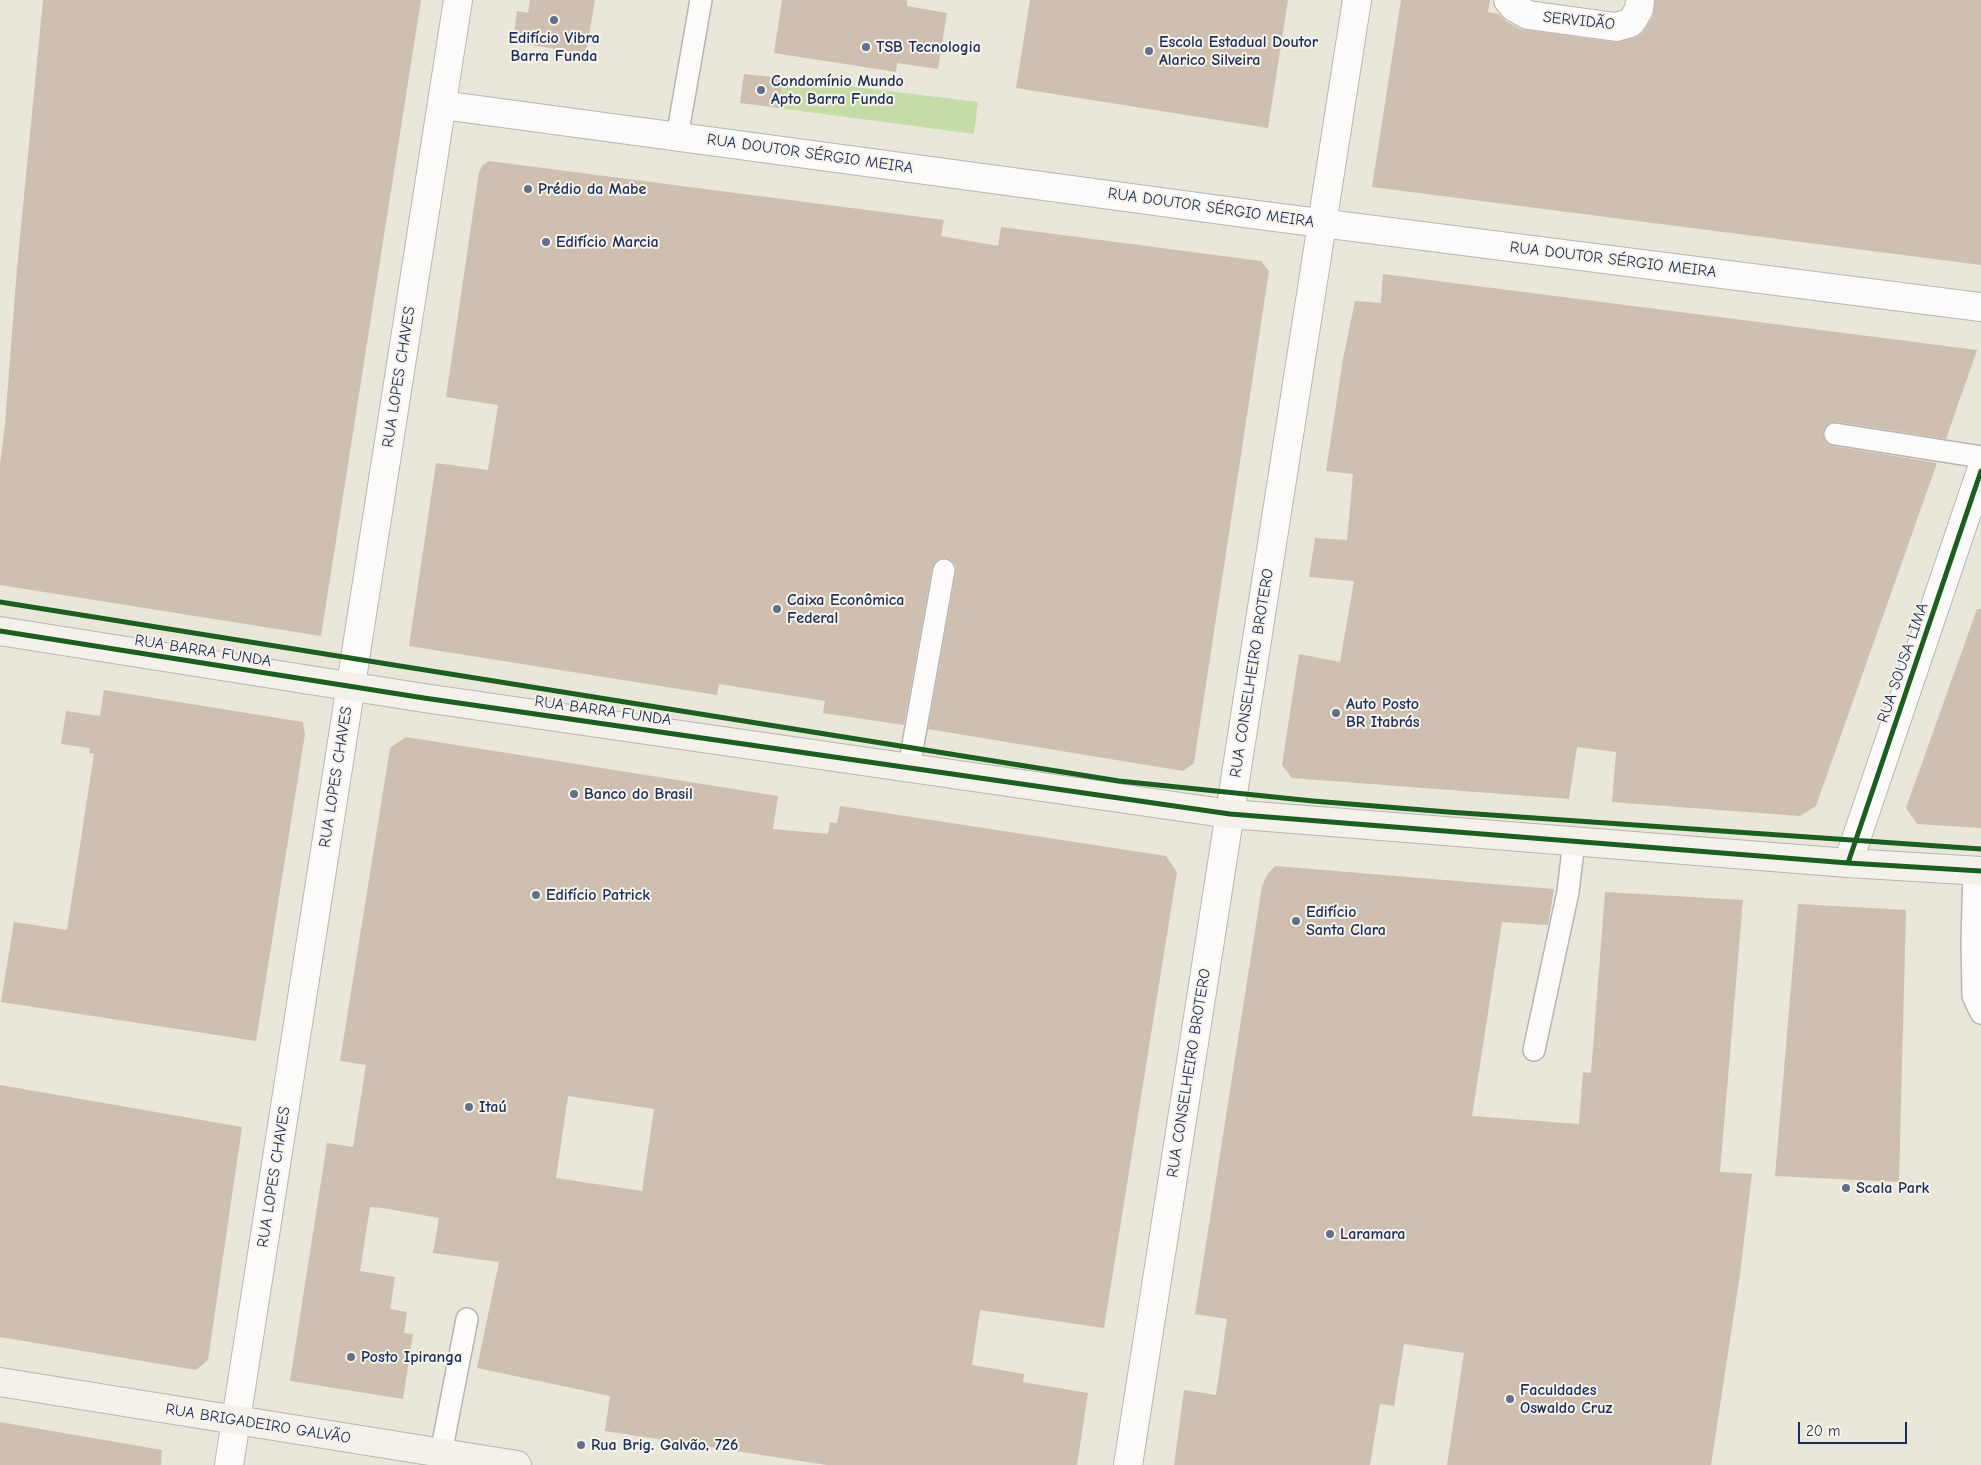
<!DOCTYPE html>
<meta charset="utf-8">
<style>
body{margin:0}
#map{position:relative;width:1981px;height:1465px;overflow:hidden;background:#e9e6da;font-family:"Comic Neue",sans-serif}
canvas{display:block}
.scale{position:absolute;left:1798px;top:1422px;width:109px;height:22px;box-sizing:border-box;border:2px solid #1b2f5e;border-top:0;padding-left:6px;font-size:15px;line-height:18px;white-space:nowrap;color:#1b2f5e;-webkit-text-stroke:4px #f7f3e8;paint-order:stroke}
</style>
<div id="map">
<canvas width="1981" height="1465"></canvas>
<div class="scale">20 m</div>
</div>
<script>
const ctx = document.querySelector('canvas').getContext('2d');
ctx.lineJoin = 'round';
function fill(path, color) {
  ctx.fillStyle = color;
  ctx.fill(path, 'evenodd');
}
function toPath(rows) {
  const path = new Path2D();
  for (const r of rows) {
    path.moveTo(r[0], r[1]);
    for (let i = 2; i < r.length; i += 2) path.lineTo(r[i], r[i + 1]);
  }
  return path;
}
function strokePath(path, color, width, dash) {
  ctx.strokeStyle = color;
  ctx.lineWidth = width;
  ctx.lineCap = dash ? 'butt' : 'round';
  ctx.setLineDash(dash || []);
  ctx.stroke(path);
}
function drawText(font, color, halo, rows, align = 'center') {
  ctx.font = font + ' "Comic Neue",sans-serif';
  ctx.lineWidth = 4;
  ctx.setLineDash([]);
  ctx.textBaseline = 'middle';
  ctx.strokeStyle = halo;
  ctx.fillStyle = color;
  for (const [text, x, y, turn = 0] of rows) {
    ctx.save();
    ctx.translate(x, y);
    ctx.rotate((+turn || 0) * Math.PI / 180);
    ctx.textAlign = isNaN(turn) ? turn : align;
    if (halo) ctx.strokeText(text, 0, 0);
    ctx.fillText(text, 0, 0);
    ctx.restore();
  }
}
const green = toPath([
 [782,78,978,102,974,134,779,108]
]);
const building = toPath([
 [43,0,421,0,321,636,0,585,0,465,5,424,17,268],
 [530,0,595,0,586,54,513,42,517,11,528,13],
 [782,0,907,0,907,6,947,13,938,69,897,63,896,72,774,53],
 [1030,0,1288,0,1268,128,1016,88],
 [1401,0,1490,0,1488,12,1499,14,1507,22,1521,29,1614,42,1634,38,1642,33,1653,16,1655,0,1981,0,1981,265,1372,187],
 [744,74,782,78,779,108,740,103],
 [489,161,944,220,941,236,998,246,1001,227,1261,261,1269,271,1194,763,1183,771,928,729,956,572,956,566,952,561,946,558,940,558,935,562,932,568,904,725,823,713,825,701,719,684,717,695,409,646,436,463,488,470,498,405,446,397,479,172,482,166],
 [1383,274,1977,350,1946,439,1837,422,1830,423,1826,426,1823,432,1824,439,1828,444,1833,446,1937,463,1816,806,1800,816,1612,802,1616,752,1577,747,1569,799,1292,778,1282,765,1299,654,1340,662,1354,581,1309,577,1315,538,1347,540,1353,474,1326,471,1343,359,1355,301,1381,303],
 [1977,609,1981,609,1981,828,1917,824,1906,808],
 [104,690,303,722,305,734,256,1041,1,1002,14,922,67,930,94,754,89,753,90,748,61,744,66,711,100,716],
 [406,737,778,796,773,829,828,834,830,822,837,823,840,806,1166,856,1177,872,1104,1328,980,1310,972,1365,1024,1374,1023,1382,1088,1393,1077,1465,827,1465,605,1431,610,1396,477,1368,499,1262,433,1253,439,1218,383,1208,370,1207,360,1271,395,1277,390,1309,407,1312,404,1333,413,1334,403,1399,290,1381,327,1143,353,1147,366,1065,340,1061,390,748],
 [568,1096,654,1109,642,1191,556,1178],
 [1275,866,1554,889,1548,925,1502,922,1472,1116,1579,1124,1583,1072,1591,1073,1605,892,1743,900,1720,1172,1752,1174,1740,1274,1711,1465,1447,1465,1464,1353,1404,1344,1394,1406,1380,1404,1370,1465,1174,1465,1184,1390,1216,1395,1227,1319,1195,1314,1262,886,1267,875],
 [1798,904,1906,910,1899,1182,1775,1176],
 [0,1085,242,1127,208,1360,196,1370,0,1337],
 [0,1422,162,1450,161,1465,0,1465]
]);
const lane = toPath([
 [677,137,701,0],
 [1835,434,1981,457],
 [909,767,944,570],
 [1974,870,1972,941,1973,996,1981,1013],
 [1534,1050,1568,892,1574,841],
 [441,1453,467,1319]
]);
const street = toPath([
 [1508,0,1515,8,1528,15,1616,27,1630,23,1634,18,1639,9,1640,0],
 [442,105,1258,215,1981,307],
 [1848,863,1981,471],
 [229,1465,458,0],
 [1128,1465,1357,0]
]);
const secondary = toPath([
 [0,631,424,698,1230,814,1848,863,1981,871],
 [0,1382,517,1465]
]);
const cycleway = toPath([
 [0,602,1119,781,1313,801,1448,812,1981,849],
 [0,631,424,698,1230,814,1848,863,1981,871],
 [1848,863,1981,471]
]);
const markers = [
 [554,20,5,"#636f89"],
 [866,47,5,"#636f89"],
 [1149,51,5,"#636f89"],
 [761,90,5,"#636f89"],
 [528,189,5,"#636f89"],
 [546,242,5,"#636f89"],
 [777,609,5,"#636f89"],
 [1336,713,5,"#636f89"],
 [574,794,5,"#636f89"],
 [536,895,5,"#636f89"],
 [1296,921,5,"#636f89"],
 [469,1107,5,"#636f89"],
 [1846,1188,5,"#636f89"],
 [1330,1234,5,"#636f89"],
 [351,1357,5,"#636f89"],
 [1510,1399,5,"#636f89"],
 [581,1445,5,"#636f89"]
];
const streetNames = [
 ["SERVIDÃO",1579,21,6],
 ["RUA DOUTOR SÉRGIO MEIRA",810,154,8],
 ["RUA DOUTOR SÉRGIO MEIRA",1211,208,8],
 ["RUA DOUTOR SÉRGIO MEIRA",1613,260,7],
 ["RUA LOPES CHAVES",399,377,-81],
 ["RUA BARRA FUNDA",203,651,9],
 ["RUA SOUSA LIMA",1903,663,-71],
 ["RUA CONSELHEIRO BROTERO",1252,673,-81],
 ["RUA BARRA FUNDA",603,711,8],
 ["RUA LOPES CHAVES",336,777,-81],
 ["RUA CONSELHEIRO BROTERO",1189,1073,-81],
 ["RUA LOPES CHAVES",274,1177,-81],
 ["RUA BRIGADEIRO GALVÃO",258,1424,9]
];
const poiNames = [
 ["Edifício Vibra",554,38,"center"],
 ["Barra Funda",554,56,"center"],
 ["Escola Estadual Doutor",1159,42],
 ["Alarico Silveira",1159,60],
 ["TSB Tecnologia",876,47],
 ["Condomínio Mundo",771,81],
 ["Apto Barra Funda",771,99],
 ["Prédio da Mabe",538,189],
 ["Edifício Marcia",556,242],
 ["Caixa Econômica",787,600],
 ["Federal",787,618],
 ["Auto Posto",1346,704],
 ["BR Itabrás",1346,722],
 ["Banco do Brasil",584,794],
 ["Edifício Patrick",546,895],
 ["Edifício",1306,912],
 ["Santa Clara",1306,930],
 ["Itaú",479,1107],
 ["Scala Park",1856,1188],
 ["Laramara",1340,1234],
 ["Posto Ipiranga",361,1357],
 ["Faculdades",1520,1390],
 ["Oswaldo Cruz",1520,1408],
 ["Rua Brig. Galvão, 726",591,1445]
];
fill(green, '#c6dca8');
fill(building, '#cebfb0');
strokePath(lane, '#b5b6b3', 24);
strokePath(street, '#b5b6b3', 30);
strokePath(secondary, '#b5b6b3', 30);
strokePath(lane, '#fcfbf9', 21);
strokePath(street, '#fcfbf9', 28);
strokePath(secondary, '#f4f1eb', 28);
strokePath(cycleway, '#1b5e20', 5);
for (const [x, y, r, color] of markers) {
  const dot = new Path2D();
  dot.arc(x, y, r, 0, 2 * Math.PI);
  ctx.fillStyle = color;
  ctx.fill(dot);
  strokePath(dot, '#f7f3e8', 2);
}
drawText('16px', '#1b2f5e', '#f7f3e8', streetNames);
drawText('bold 16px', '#1b2f5e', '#f7f3e8', poiNames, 'left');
</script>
